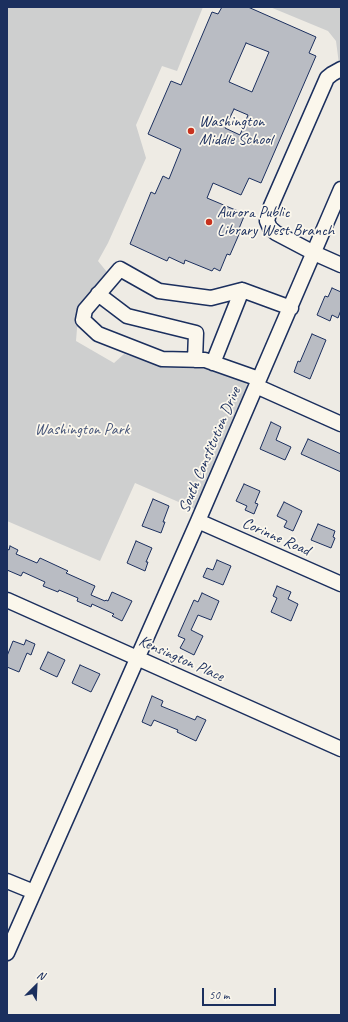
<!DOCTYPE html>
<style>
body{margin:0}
#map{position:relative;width:348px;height:1022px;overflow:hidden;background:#eeebe4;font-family:Caveat,sans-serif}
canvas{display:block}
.frame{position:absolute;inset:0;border:8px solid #1b2f5e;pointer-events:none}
.north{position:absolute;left:16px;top:966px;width:40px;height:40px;-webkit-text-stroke:3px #fbf7ec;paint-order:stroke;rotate:24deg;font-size:11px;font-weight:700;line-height:16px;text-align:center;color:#1b2f5e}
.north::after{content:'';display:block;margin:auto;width:14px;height:18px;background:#1b2f5e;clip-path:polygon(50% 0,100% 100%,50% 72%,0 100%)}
.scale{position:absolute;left:202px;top:988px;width:74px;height:18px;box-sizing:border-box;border:2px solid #1b2f5e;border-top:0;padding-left:5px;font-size:12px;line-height:14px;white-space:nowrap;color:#1b2f5e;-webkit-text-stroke:3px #fbf7ec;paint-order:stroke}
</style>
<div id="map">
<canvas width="348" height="1022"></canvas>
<div class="frame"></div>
<div class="north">N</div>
<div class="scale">50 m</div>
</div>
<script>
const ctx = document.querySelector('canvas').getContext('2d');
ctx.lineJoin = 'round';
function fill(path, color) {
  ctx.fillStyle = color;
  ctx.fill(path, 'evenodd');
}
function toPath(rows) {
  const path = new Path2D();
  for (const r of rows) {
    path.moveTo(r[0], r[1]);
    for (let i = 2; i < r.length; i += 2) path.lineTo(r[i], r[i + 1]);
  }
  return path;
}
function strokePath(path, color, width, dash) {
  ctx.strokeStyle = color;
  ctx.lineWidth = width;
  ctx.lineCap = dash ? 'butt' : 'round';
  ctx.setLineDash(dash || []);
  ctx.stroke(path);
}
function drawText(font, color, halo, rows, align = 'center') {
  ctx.font = font + ' Caveat,sans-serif';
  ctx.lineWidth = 3.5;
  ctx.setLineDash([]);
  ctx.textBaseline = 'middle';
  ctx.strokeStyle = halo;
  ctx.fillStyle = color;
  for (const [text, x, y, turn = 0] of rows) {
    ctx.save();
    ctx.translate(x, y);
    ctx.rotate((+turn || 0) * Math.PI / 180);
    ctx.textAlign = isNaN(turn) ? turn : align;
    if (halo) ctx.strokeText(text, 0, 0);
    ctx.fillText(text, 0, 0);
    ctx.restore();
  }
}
const green = toPath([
 [7,7,203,7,177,71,162,66,136,125,146,158,108,243,98,261,111,277,78,316,76,341,114,363,124,354,146,361,182,368,213,369,245,381,249,391,197,510,135,483,100,561,7,521],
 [270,7,341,7,341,64,339,64,336,41,328,31]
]);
const building = toPath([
 [222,7,248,7,316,37,309,53,316,56,261,183,249,178,241,195,213,183,207,198,245,214,238,231,240,232,230,255,227,254,220,271,214,268,212,271,185,260,184,264,169,257,167,261,130,244,151,192,155,194,163,176,169,179,181,149,148,134,171,81,181,85,212,12,218,14,222,7],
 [246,43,269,52,252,92,229,82,246,43],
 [234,109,248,115,240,135,225,128,234,109],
 [332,288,341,292,341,310,338,318,332,315,330,321,317,315,325,296,328,297,332,288],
 [312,334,326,340,310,379,294,372,298,361,300,362,312,334],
 [271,422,281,427,276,440,291,447,285,460,260,449,271,422],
 [308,439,341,454,341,472,301,454,308,439],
 [244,484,260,491,255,503,258,504,254,514,245,510,247,506,236,501,244,484],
 [153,499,169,506,163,522,165,522,161,533,142,526,153,499],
 [284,502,302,511,293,531,284,527,287,521,277,516,284,502],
 [318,524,335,531,333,537,335,538,331,548,311,540,318,524],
 [136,541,152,548,146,562,148,562,145,571,127,563,136,541],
 [10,546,18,550,16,554,37,563,40,558,68,571,66,573,95,586,91,595,105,601,106,600,108,601,112,592,132,601,122,621,112,616,114,614,92,604,91,607,77,601,78,598,59,590,58,592,43,586,45,582,23,572,21,576,7,570,7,549,9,550,10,546],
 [217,560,231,566,223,585,203,577,207,568,213,570,217,560],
 [277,586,291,592,288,599,298,604,291,621,271,612,277,598,273,596,277,586],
 [202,593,219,601,211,620,198,615,191,630,203,636,194,655,180,648,185,639,178,636,194,600,198,602,202,593],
 [26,640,35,644,31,655,27,653,19,672,7,667,7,656,13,641,24,645,26,640],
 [48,652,65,660,57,677,40,669,48,652],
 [80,665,100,674,91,692,72,683,80,665],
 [152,696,163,701,161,706,195,720,197,716,206,720,196,741,177,732,178,730,154,720,151,726,142,722,152,696]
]);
const minor = toPath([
 [341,69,332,74,327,78,271,206,267,221,270,228,276,233,314,253,341,265],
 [98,294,127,316,196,333,195,360],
 [213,363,242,290],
 [259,379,205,360,162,359,98,334,83,320,85,310,120,269,159,291,211,298,242,290,291,308],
 [256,386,341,424],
 [198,521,341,584],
 [7,600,341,749],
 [7,881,34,892,198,521,341,189],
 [7,953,34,892]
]);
const markers = [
 [191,131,4,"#c8321e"],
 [209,222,4,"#c8321e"]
];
const poiNames = [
 ["Washington",199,122],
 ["Middle School",199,140],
 ["Aurora Public",217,213],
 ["Library West Branch",217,231]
];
const parkNames = [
 ["Washington Park",82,430]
];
const streetNames = [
 ["South Constitution Drive",210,450,-67],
 ["Corinne Road",276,537,24],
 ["Kensington Place",181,659,24]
];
fill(green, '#cecfcf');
fill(building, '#b9bcc3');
strokePath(building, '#1b2f5e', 1);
strokePath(minor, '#1b2f5e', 17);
strokePath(minor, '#fbf7ec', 14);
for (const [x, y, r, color] of markers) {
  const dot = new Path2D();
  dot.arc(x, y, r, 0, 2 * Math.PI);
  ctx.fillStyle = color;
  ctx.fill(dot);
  strokePath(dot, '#fbf7ec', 1.5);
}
drawText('16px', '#1b2f5e', '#fbf7ec', poiNames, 'left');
drawText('16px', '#48577a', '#fbf7ec', parkNames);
drawText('16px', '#1b2f5e', '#fbf7ec', streetNames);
</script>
